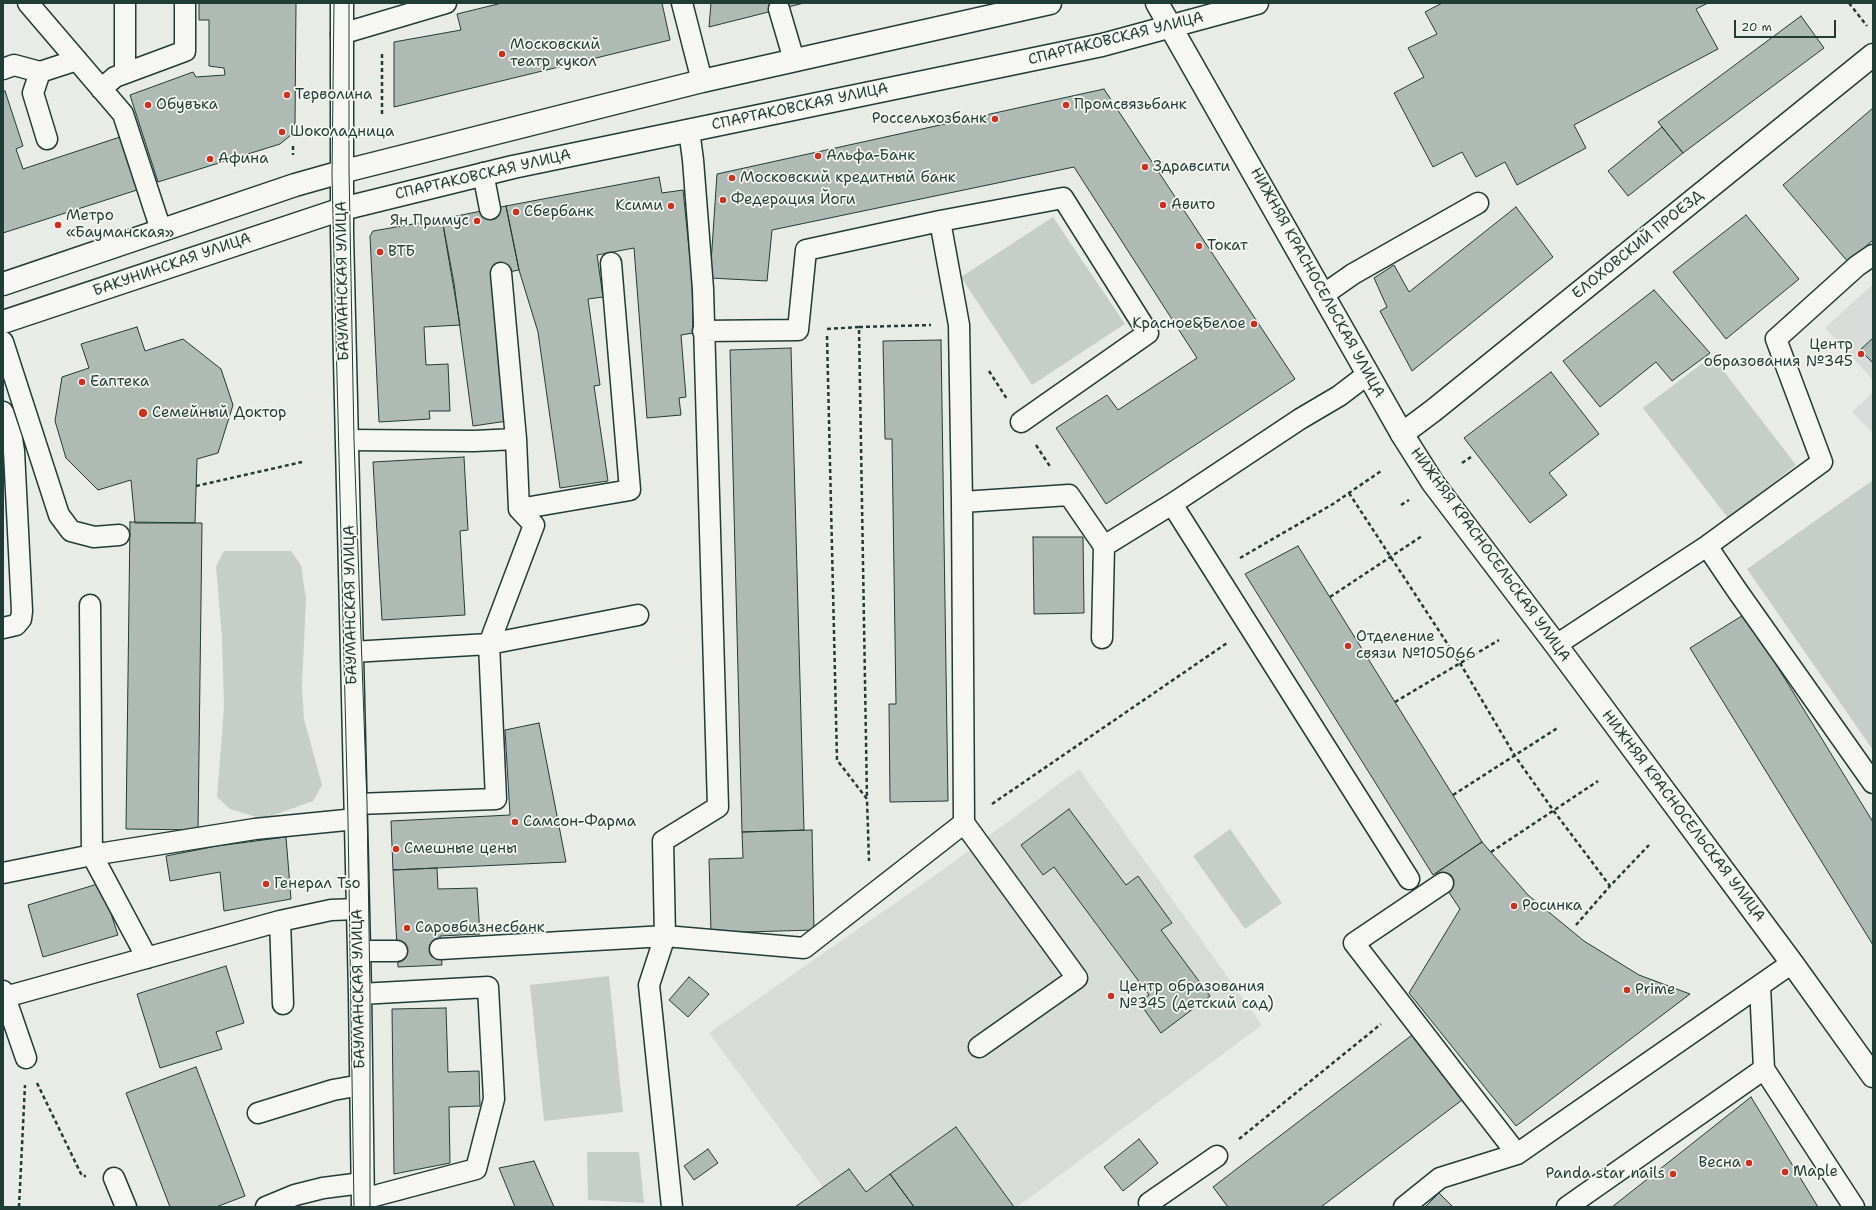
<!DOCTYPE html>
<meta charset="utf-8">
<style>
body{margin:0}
#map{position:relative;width:1876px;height:1210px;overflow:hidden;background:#e9ebe7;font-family:"Shantell Sans",sans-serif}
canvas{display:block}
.frame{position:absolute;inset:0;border:4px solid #1f3d34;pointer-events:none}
.scale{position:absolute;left:1734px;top:20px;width:102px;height:18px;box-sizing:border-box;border:2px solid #1f3d34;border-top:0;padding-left:5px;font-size:12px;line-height:14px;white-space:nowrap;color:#1f3d34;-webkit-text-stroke:3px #f6f6f2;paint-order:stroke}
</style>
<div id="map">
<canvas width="1876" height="1210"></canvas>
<div class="frame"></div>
<div class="scale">20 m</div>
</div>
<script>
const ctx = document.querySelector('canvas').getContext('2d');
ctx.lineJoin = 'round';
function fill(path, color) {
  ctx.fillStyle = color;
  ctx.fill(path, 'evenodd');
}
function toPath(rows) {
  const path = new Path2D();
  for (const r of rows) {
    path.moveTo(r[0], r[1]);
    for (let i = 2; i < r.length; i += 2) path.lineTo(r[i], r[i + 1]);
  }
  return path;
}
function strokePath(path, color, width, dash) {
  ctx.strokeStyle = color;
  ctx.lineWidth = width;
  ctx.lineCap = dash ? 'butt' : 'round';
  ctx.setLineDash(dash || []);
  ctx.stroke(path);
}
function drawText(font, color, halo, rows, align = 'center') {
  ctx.font = font + ' "Shantell Sans",sans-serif';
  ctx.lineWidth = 3.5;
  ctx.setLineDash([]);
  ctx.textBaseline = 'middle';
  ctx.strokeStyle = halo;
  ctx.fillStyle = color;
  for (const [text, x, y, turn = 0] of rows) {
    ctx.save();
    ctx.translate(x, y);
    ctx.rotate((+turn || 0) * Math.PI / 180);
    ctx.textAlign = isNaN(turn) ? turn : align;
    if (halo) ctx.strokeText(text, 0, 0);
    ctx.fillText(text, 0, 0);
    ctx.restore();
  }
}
const built = toPath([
 [1873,284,1873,380,1825,328],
 [1873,392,1873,433,1852,412],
 [1079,769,1262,1025,1017,1207,1014,1207,956,1127,866,1192,849,1169,823,1187,709,1033,947,867]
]);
const green = toPath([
 [1053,217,1125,324,1032,385,961,277],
 [1712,356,1796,465,1728,518,1643,408],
 [1873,480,1873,750,1747,569],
 [224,551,291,551,301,565,306,599,302,686,304,719,322,785,313,801,263,819,230,809,217,797,224,708,222,638,216,566],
 [1230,829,1282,903,1245,929,1193,856],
 [609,976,623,1112,544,1121,530,985],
 [587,1152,639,1152,644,1203,588,1200]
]);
const building = toPath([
 [199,3,296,3,295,123,291,135,280,144,158,182,130,95,193,72,196,77,225,75,224,68,209,66,209,20,199,20,199,3],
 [502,3,662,3,670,40,394,107,394,42,461,30,457,14,502,3],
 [711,3,804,3,709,27,711,3],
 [1442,3,1708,3,1696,9,1718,49,1574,125,1586,148,1517,185,1505,162,1476,177,1462,152,1433,167,1394,93,1424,77,1408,48,1437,34,1425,12,1442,3],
 [1801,16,1824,48,1683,153,1658,122,1801,16],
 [1104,89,1295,379,1106,504,1056,428,1107,395,1118,410,1197,358,1074,167,772,230,767,281,710,278,717,174,1104,89],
 [5,91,23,146,16,149,23,169,120,137,137,190,3,233,3,92,5,91],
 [1873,108,1873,240,1848,262,1783,185,1873,108],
 [1662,127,1683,153,1628,196,1608,171,1662,127],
 [659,177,662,193,683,190,692,277,693,333,681,335,686,397,679,398,681,415,647,418,634,248,597,255,603,297,588,299,600,385,594,386,608,481,560,488,538,332,519,270,506,206,659,177],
 [506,206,519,270,494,275,514,420,473,426,454,283,442,219,506,206],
 [1516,207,1553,257,1412,371,1380,311,1387,307,1374,278,1394,265,1409,292,1516,207],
 [1746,215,1799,279,1726,339,1673,272,1746,215],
 [442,219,460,325,424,327,426,365,448,364,450,411,429,411,430,419,379,422,370,236,373,231,442,219],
 [1654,290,1710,353,1672,381,1656,362,1600,407,1563,361,1654,290],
 [137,327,145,351,183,339,221,369,233,405,218,453,197,459,195,523,135,523,131,480,98,490,66,458,55,421,62,377,89,368,81,344,137,327],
 [1873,338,1873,363,1860,350,1873,338],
 [941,340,948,801,890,802,889,704,896,704,892,439,885,439,883,341,941,340],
 [791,348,804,830,742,832,730,350,791,348],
 [1551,372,1599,434,1549,473,1567,495,1530,523,1464,438,1551,372],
 [464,457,468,530,460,531,465,615,382,620,373,462,464,457],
 [130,522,202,523,198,830,126,829,130,522],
 [1033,537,1083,537,1084,613,1034,614,1033,537],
 [1298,546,1482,842,1433,875,1245,574,1298,546],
 [1745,614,1873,822,1873,945,1690,648,1745,614],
 [539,723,566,862,393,870,391,821,510,815,505,730,539,723],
 [1069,809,1126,885,1138,876,1172,923,1161,930,1210,996,1161,1033,1139,1002,1149,995,1054,867,1043,875,1021,845,1069,809],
 [812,830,814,930,711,933,709,859,743,858,742,832,812,830],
 [286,837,291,899,224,911,220,872,170,881,166,856,217,846,286,837],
 [1482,842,1528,895,1584,941,1639,975,1690,994,1516,1126,1409,993,1460,909,1436,873,1482,842],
 [437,868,438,889,477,888,480,934,440,936,442,965,398,967,393,870,437,868],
 [101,883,118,935,43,957,28,905,101,883],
 [226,966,244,1023,216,1032,222,1049,160,1068,137,994,226,966],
 [689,977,709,994,688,1017,669,1000,689,977],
 [446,1008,448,1072,479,1071,480,1106,449,1107,450,1163,394,1174,392,1009,446,1008],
 [1416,1032,1466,1097,1321,1207,1228,1207,1213,1187,1416,1032],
 [196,1067,245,1196,216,1207,170,1207,126,1093,196,1067],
 [1751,1097,1818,1207,1612,1207,1751,1097],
 [956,1127,1014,1207,914,1207,890,1174,956,1127],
 [1139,1139,1158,1163,1123,1191,1104,1167,1139,1139],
 [708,1149,718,1163,694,1180,684,1166,708,1149],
 [534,1161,554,1207,515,1207,499,1168,534,1161],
 [849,1169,866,1192,890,1174,914,1207,795,1207,849,1169],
 [1439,1193,1453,1207,1425,1207,1439,1193]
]);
const path = toPath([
 [1849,3,1867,26],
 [382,114,382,52],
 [293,146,293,155],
 [859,327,931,325],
 [827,329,859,327,867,799],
 [827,336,837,760,867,799,869,861],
 [989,371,1007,399],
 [1036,445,1051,468],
 [1462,463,1471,457],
 [196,486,302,462],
 [1349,493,1460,663,1515,756,1553,810,1610,886,1649,845],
 [1401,505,1409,500],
 [1240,558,1333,504,1381,471],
 [1330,597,1422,536],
 [1395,702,1499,640],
 [1453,795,1559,727],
 [992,804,1227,643],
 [1491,852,1598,781],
 [1576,925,1610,886],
 [37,1083,82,1176,86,1176],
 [1239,1139,1381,1024],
 [19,1207,25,1085]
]);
const lane = toPath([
 [28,3,123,114,161,230],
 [125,3,125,73],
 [682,3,702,81],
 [779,9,794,60],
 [341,34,446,3],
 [3,69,14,65,40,72,77,60],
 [40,72,33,93,47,139],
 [101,89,115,77,185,51,185,3],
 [689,130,693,160,703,289,718,807,663,841,665,936,804,948,964,823],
 [483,173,490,209],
 [940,221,959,325,962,502,964,823,1077,978,979,1047],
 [1323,295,1353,274,1478,203],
 [703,331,798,330,806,250,940,221,1063,198,1148,333,1021,422],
 [3,342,59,515,71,531,94,537,119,535],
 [3,412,12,439,14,451,22,611,21,619,16,625,3,628],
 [347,440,474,441,516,439],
 [962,502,1069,495,1104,546,1102,638],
 [1172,504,1409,879],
 [519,509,630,490,611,263],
 [1104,546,1172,504,1300,419,1339,396,1368,374],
 [1707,546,1736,589,1873,783],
 [90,605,92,855,147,958],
 [1556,645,1707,546,1822,462,1776,339,1857,266,1873,255],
 [352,652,489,644,638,615],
 [356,804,496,799,489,644,534,525,519,509,516,439,501,273],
 [3,873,92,855,255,829,356,819],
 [1443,883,1354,943,1517,1154],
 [280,921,283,1004],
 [440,949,665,936,649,985,672,1207],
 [359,951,397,951],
 [1760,986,1764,1069,1854,1207],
 [3,991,5,997,280,921,331,910,358,909],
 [360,994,488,987,494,1099,476,1169,363,1199],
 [5,997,26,1058],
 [258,1113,333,1090,361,1085],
 [114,1178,126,1207],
 [266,1207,295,1195,323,1188,362,1183],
 [1152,1207,1149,1203,1217,1156],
 [1404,1207,1440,1178,1517,1154,1792,963],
 [1567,1207,1764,1069]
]);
const street = toPath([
 [342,3,342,233,360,994,363,1207],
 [1402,434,1434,410,1873,55]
]);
const secondary = toPath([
 [1157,3,1402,434,1433,483,1556,645,1792,963,1873,1076],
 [3,284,295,185,341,172,702,81,1050,3],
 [3,322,342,209,513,167,1102,45,1257,3]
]);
const tram = toPath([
 [334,3,332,175,348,820,354,1207],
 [349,3,349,170,354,440,367,803,370,993,370,1207]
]);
const markers = [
 [502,54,4,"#c8321e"],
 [287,95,4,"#c8321e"],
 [148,105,4,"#c8321e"],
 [1066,105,4,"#c8321e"],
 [995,119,4,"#c8321e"],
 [282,132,4,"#c8321e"],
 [818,156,4,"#c8321e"],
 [210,159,4,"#c8321e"],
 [1145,167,4,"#c8321e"],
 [732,178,4,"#c8321e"],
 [723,200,4,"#c8321e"],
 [1163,205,4,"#c8321e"],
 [671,206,4,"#c8321e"],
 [516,212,4,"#c8321e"],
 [477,221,4,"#c8321e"],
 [58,225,4,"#c8321e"],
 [1199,246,4,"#c8321e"],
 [380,252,4,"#c8321e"],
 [1254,324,4,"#c8321e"],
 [1861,354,4,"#c8321e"],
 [82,382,4,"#c8321e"],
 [143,413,5,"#c8321e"],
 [1348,646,4,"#c8321e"],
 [515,822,4,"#c8321e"],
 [396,849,4,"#c8321e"],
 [266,884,4,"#c8321e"],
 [1514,906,4,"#c8321e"],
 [407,928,4,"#c8321e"],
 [1627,990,4,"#c8321e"],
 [1111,996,4,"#c8321e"],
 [1749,1163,4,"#c8321e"],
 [1785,1172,4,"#c8321e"],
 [1673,1174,4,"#c8321e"]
];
const streetNames = [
 ["СПАРТАКОВСКАЯ УЛИЦА",1116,39,-14],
 ["СПАРТАКОВСКАЯ УЛИЦА",800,107,-12],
 ["СПАРТАКОВСКАЯ УЛИЦА",483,175,-13],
 ["ЕЛОХОВСКИЙ ПРОЕЗД",1638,245,-39],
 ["БАКУНИНСКАЯ УЛИЦА",172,265,-19],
 ["БАУМАНСКАЯ УЛИЦА",343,281,-91],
 ["НИЖНЯЯ КРАСНОСЕЛЬСКАЯ УЛИЦА",1317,283,61],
 ["НИЖНЯЯ КРАСНОСЕЛЬСКАЯ УЛИЦА",1490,555,54],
 ["БАУМАНСКАЯ УЛИЦА",351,605,-91],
 ["НИЖНЯЯ КРАСНОСЕЛЬСКАЯ УЛИЦА",1683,816,53],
 ["БАУМАНСКАЯ УЛИЦА",359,989,-91]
];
const poiNames = [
 ["Московский",510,45],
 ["театр кукол",510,62],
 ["Терволина",295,95],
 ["Обувъка",156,105],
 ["Промсвязьбанк",1074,105],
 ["Россельхозбанк",987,119,"right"],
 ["Шоколадница",290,132],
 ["Альфа-Банк",826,156],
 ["Афина",218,159],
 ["Здравсити",1153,167],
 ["Московский кредитный банк",740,178],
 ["Федерация Йоги",731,200],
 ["Авито",1171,205],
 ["Ксими",663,206,"right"],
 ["Сбербанк",524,212],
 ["Метро",66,216],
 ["«Бауманская»",66,233],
 ["Ян Примус",469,221,"right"],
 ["Токат",1207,246],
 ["ВТБ",388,252],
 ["Красное&Белое",1246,324,"right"],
 ["Центр",1853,345,"right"],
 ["образования №345",1853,362,"right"],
 ["Еаптека",90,382],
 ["Семейный Доктор",152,413],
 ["Отделение",1356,637],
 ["связи №105066",1356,654],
 ["Самсон-Фарма",523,822],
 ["Смешные цены",404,849],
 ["Генерал Tso",274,884],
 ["Росинка",1522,906],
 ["Саровбизнесбанк",415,928],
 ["Центр образования",1119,987],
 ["№345 (детский сад)",1119,1004],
 ["Prime",1635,990],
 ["Весна",1741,1163,"right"],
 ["Maple",1793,1172],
 ["Panda star nails",1665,1174,"right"]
];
fill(built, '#d8dcd8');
fill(green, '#c7cec9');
fill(building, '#b0bab5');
strokePath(building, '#1f3d34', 1);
strokePath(lane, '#1f3d34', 23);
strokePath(street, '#1f3d34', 25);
strokePath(secondary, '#1f3d34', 25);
strokePath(path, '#1f3d34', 2.5, [4, 3]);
strokePath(lane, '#f6f6f2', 20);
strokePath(street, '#f6f6f2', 22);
strokePath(secondary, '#f6f6f2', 22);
strokePath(tram, '#1f3d34', 1);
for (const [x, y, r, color] of markers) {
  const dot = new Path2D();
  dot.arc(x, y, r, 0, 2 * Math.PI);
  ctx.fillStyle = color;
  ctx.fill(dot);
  strokePath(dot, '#f6f6f2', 1.5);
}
drawText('15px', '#1f3d34', '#f6f6f2', streetNames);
drawText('15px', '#1f3d34', '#f6f6f2', poiNames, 'left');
</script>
